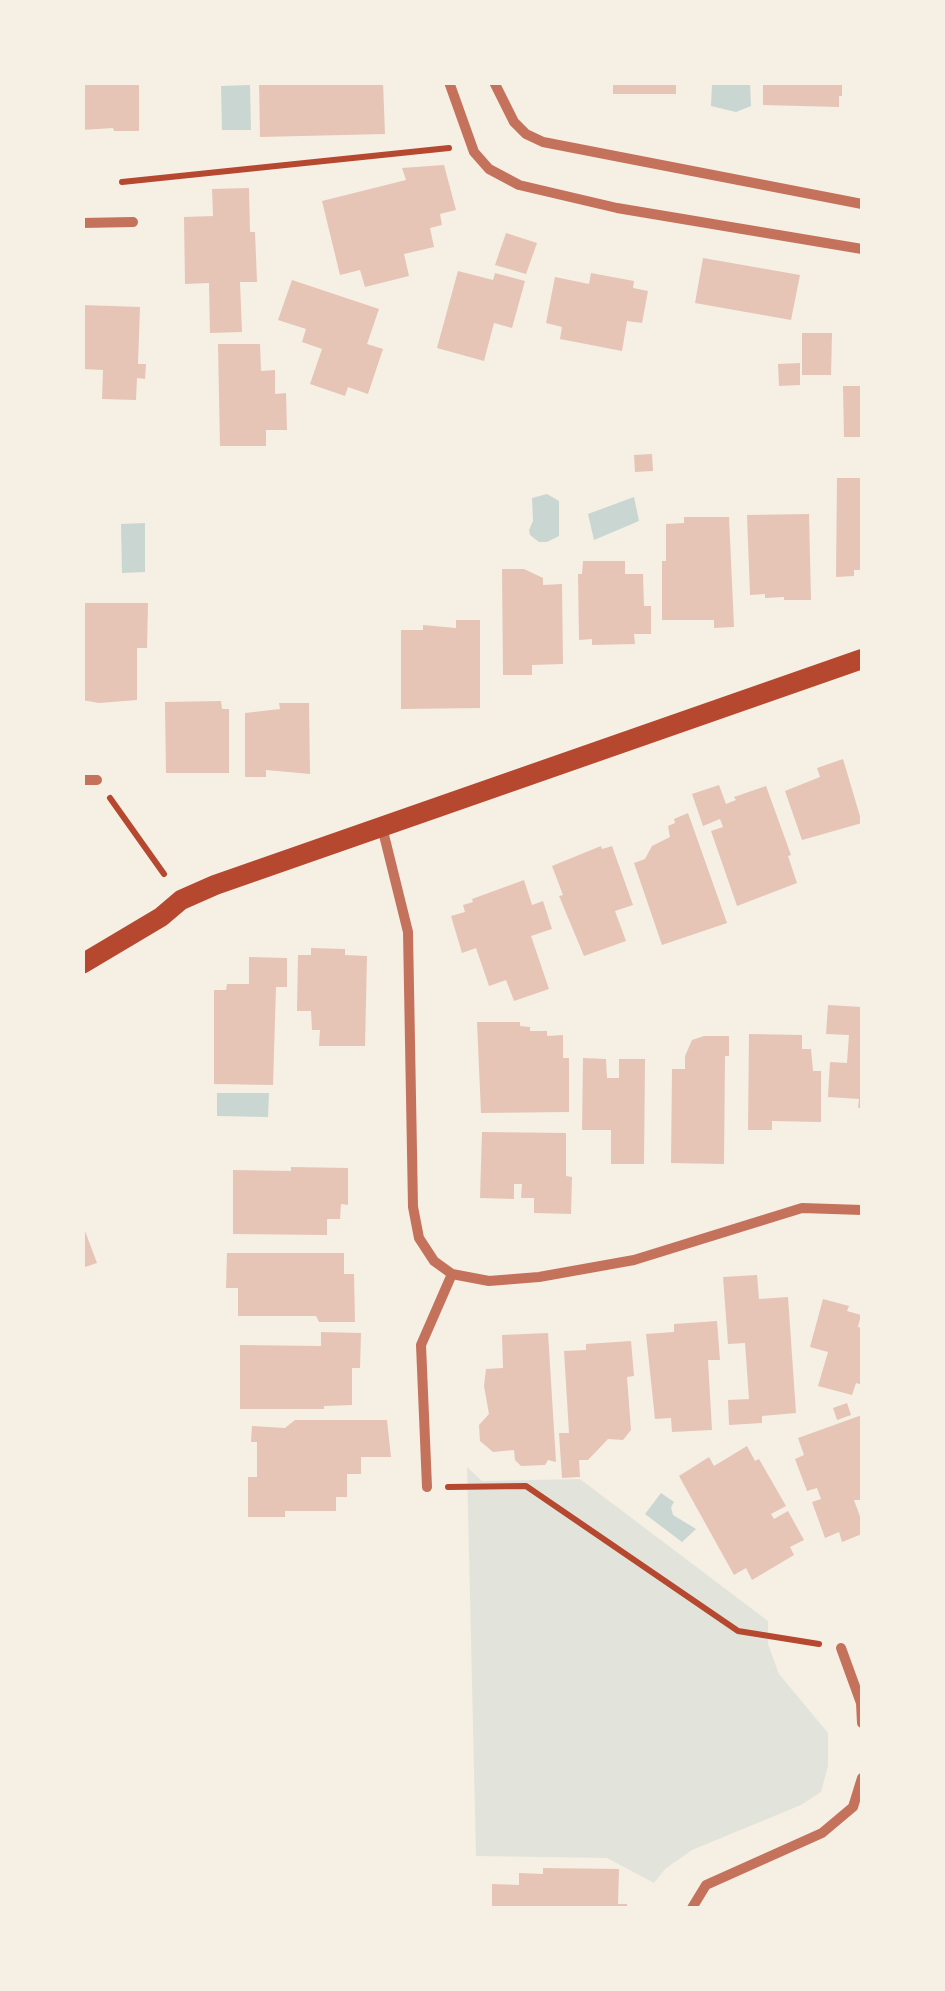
<!DOCTYPE html>
<style>
body{margin:0}
#map{position:relative;width:945px;height:1991px;overflow:hidden;background:#f6efe4;font-family:Raleway,sans-serif}
canvas{display:block}
.frame{position:absolute;inset:0;border:85px solid #f6efe4;pointer-events:none}
</style>
<div id="map">
<canvas width="945" height="1991"></canvas>
<div class="frame"></div>
</div>
<script>
const ctx = document.querySelector('canvas').getContext('2d');
ctx.lineJoin = 'round';
function fill(path, color) {
  ctx.fillStyle = color;
  ctx.fill(path, 'evenodd');
}
function toPath(rows) {
  const path = new Path2D();
  for (const r of rows) {
    path.moveTo(r[0], r[1]);
    for (let i = 2; i < r.length; i += 2) path.lineTo(r[i], r[i + 1]);
  }
  return path;
}
function strokePath(path, color, width, dash) {
  ctx.strokeStyle = color;
  ctx.lineWidth = width;
  ctx.lineCap = dash ? 'butt' : 'round';
  ctx.setLineDash(dash || []);
  ctx.stroke(path);
}
const green = toPath([
 [467,1467,482,1481,580,1479,768,1621,768,1644,779,1674,828,1733,828,1766,821,1792,801,1805,692,1850,665,1869,654,1883,607,1858,476,1856]
]);
const water = toPath([
 [717,82,750,83,751,106,736,112,711,106,712,84],
 [250,85,251,130,222,130,221,86],
 [547,494,559,501,559,536,547,542,539,542,530,535,529,530,533,521,532,498],
 [634,497,639,521,594,540,588,514],
 [145,523,145,572,122,573,121,524],
 [217,1093,269,1093,268,1117,217,1116],
 [661,1493,674,1502,671,1507,673,1515,696,1529,682,1542,645,1514]
]);
const building = toPath([
 [82,82,139,82,139,131,114,131,113,128,82,130],
 [259,82,383,82,385,134,260,137],
 [613,82,676,82,676,94,613,94],
 [763,82,842,82,842,96,839,96,839,107,763,105],
 [444,165,456,210,440,214,442,225,430,228,434,247,404,254,409,276,365,287,360,270,340,275,322,201,406,180,402,168],
 [249,188,250,232,255,232,257,282,240,282,242,332,210,333,209,283,185,284,184,217,213,216,212,189],
 [506,233,537,243,526,274,495,265],
 [703,258,800,275,791,320,695,303],
 [458,271,493,280,495,273,525,281,512,328,494,323,484,361,437,348],
 [591,273,634,281,633,288,648,291,642,323,627,321,622,351,560,339,562,327,546,323,555,277,589,284],
 [292,280,379,309,367,344,383,349,368,394,348,387,345,396,310,384,322,349,302,342,306,329,278,320],
 [82,305,140,307,138,364,146,364,145,379,137,378,136,400,102,399,103,370,82,369],
 [802,333,832,333,831,375,802,375],
 [218,344,260,344,261,371,275,370,275,394,286,393,287,430,266,430,266,446,220,446],
 [800,363,800,385,779,386,778,364],
 [843,386,862,386,862,437,844,437],
 [652,454,653,471,635,472,634,455],
 [837,478,862,478,862,570,854,570,854,576,836,577],
 [809,514,811,600,784,600,784,597,765,598,765,594,750,595,747,515],
 [684,517,729,517,734,627,714,628,714,620,662,620,662,561,666,561,666,524,684,523],
 [583,561,625,561,625,574,643,574,644,606,651,606,651,634,634,634,635,644,592,645,592,639,579,640,578,574,582,574],
 [502,569,524,569,543,578,543,585,562,584,563,664,532,665,532,675,503,675],
 [82,603,148,603,147,648,137,648,137,700,99,703,82,700],
 [456,620,480,620,480,708,401,709,401,630,423,630,423,625,456,628],
 [221,701,222,709,229,709,229,773,166,773,165,702],
 [279,703,309,703,310,774,266,770,266,777,245,777,245,713,280,709],
 [843,759,862,823,802,840,785,791,820,777,817,768],
 [719,785,726,804,736,800,734,797,766,786,791,855,788,856,797,883,737,906,711,831,723,827,720,819,703,826,692,794],
 [688,813,727,923,662,945,634,863,645,859,652,846,670,837,668,826,675,823,674,819],
 [601,846,602,849,612,846,633,905,615,911,626,941,584,956,559,896,563,895,552,866],
 [524,880,532,905,543,901,552,929,531,936,549,989,514,1001,506,980,489,986,476,948,462,953,451,916,465,912,463,905,473,902,472,899],
 [311,948,345,949,345,955,367,956,365,1046,319,1046,320,1030,312,1030,311,1011,297,1011,298,955,311,955],
 [249,957,287,958,287,987,276,987,273,1085,214,1084,214,990,226,990,227,984,249,984],
 [828,1005,862,1007,862,1108,858,1108,859,1099,828,1097,830,1062,847,1063,849,1035,826,1034],
 [477,1022,520,1022,520,1026,530,1027,530,1031,547,1031,547,1036,563,1035,563,1058,569,1058,569,1112,481,1113],
 [749,1034,802,1035,802,1049,811,1049,813,1071,821,1071,821,1122,772,1121,772,1130,748,1130],
 [704,1036,729,1036,729,1056,725,1056,724,1164,671,1163,672,1069,685,1069,685,1056,692,1040],
 [583,1058,606,1059,607,1078,619,1078,619,1059,645,1059,644,1164,611,1164,611,1130,582,1130],
 [482,1132,566,1133,566,1176,572,1177,571,1214,534,1213,534,1198,521,1198,522,1184,514,1184,514,1199,480,1198],
 [291,1167,348,1168,348,1205,341,1204,340,1219,327,1219,327,1235,233,1234,233,1170,291,1171],
 [82,1223,97,1263,82,1268],
 [227,1253,344,1253,344,1274,354,1274,355,1322,319,1322,316,1316,238,1316,238,1288,226,1288],
 [757,1275,759,1299,788,1297,796,1413,762,1416,762,1423,729,1425,728,1400,749,1399,745,1343,728,1344,723,1277],
 [823,1299,849,1306,847,1311,861,1315,858,1327,862,1328,862,1385,856,1383,852,1395,818,1386,828,1352,810,1347],
 [717,1321,720,1360,708,1360,712,1430,672,1432,671,1418,655,1419,646,1334,674,1332,674,1324],
 [321,1332,361,1333,360,1368,352,1368,352,1405,324,1406,324,1409,240,1409,240,1345,321,1346],
 [548,1333,556,1462,548,1460,545,1465,521,1466,515,1460,514,1450,493,1452,480,1441,479,1425,489,1414,484,1386,486,1369,503,1368,502,1335],
 [631,1341,634,1376,627,1377,631,1430,623,1440,608,1439,588,1460,579,1460,580,1477,562,1478,559,1433,569,1433,564,1351,586,1350,586,1344],
 [847,1403,851,1415,837,1420,833,1408],
 [862,1415,862,1500,854,1500,862,1522,862,1534,842,1542,839,1532,825,1538,812,1502,821,1499,817,1488,807,1491,795,1459,804,1455,798,1438],
 [295,1420,387,1420,391,1457,361,1457,361,1474,347,1474,347,1497,336,1497,336,1511,285,1511,285,1517,248,1517,248,1477,257,1477,257,1442,251,1442,252,1426,285,1428],
 [747,1446,755,1461,759,1459,786,1506,771,1514,774,1519,788,1511,804,1540,790,1547,794,1555,752,1580,746,1568,734,1575,679,1476,709,1457,714,1466],
 [543,1868,619,1869,618,1904,627,1904,627,1908,492,1908,492,1884,519,1885,519,1873,543,1874]
]);
const path = toPath([
 [122,182,449,148],
 [110,798,164,874],
 [448,1487,526,1486,738,1631,819,1644]
]);
const minor = toPath([
 [449,82,474,152,489,169,519,185,617,208,862,249],
 [494,82,514,122,526,134,543,142,862,204],
 [82,223,133,222],
 [82,780,97,780],
 [382,827,408,932,413,1207,419,1238,434,1261,452,1274,489,1281,539,1277,634,1260,802,1208,862,1210],
 [427,1487,421,1345,452,1274],
 [841,1648,861,1703,862,1723],
 [692,1908,706,1885,822,1833,853,1807,862,1778]
]);
const secondary = toPath([
 [82,964,161,917,181,900,215,885,862,659]
]);
fill(green, '#e2e4dc');
fill(water, '#c9d6d2');
fill(building, '#e6c5b7');
strokePath(path, '#b5482f', 6);
strokePath(minor, '#c5725c', 10);
strokePath(secondary, '#b5482f', 20);
</script>
